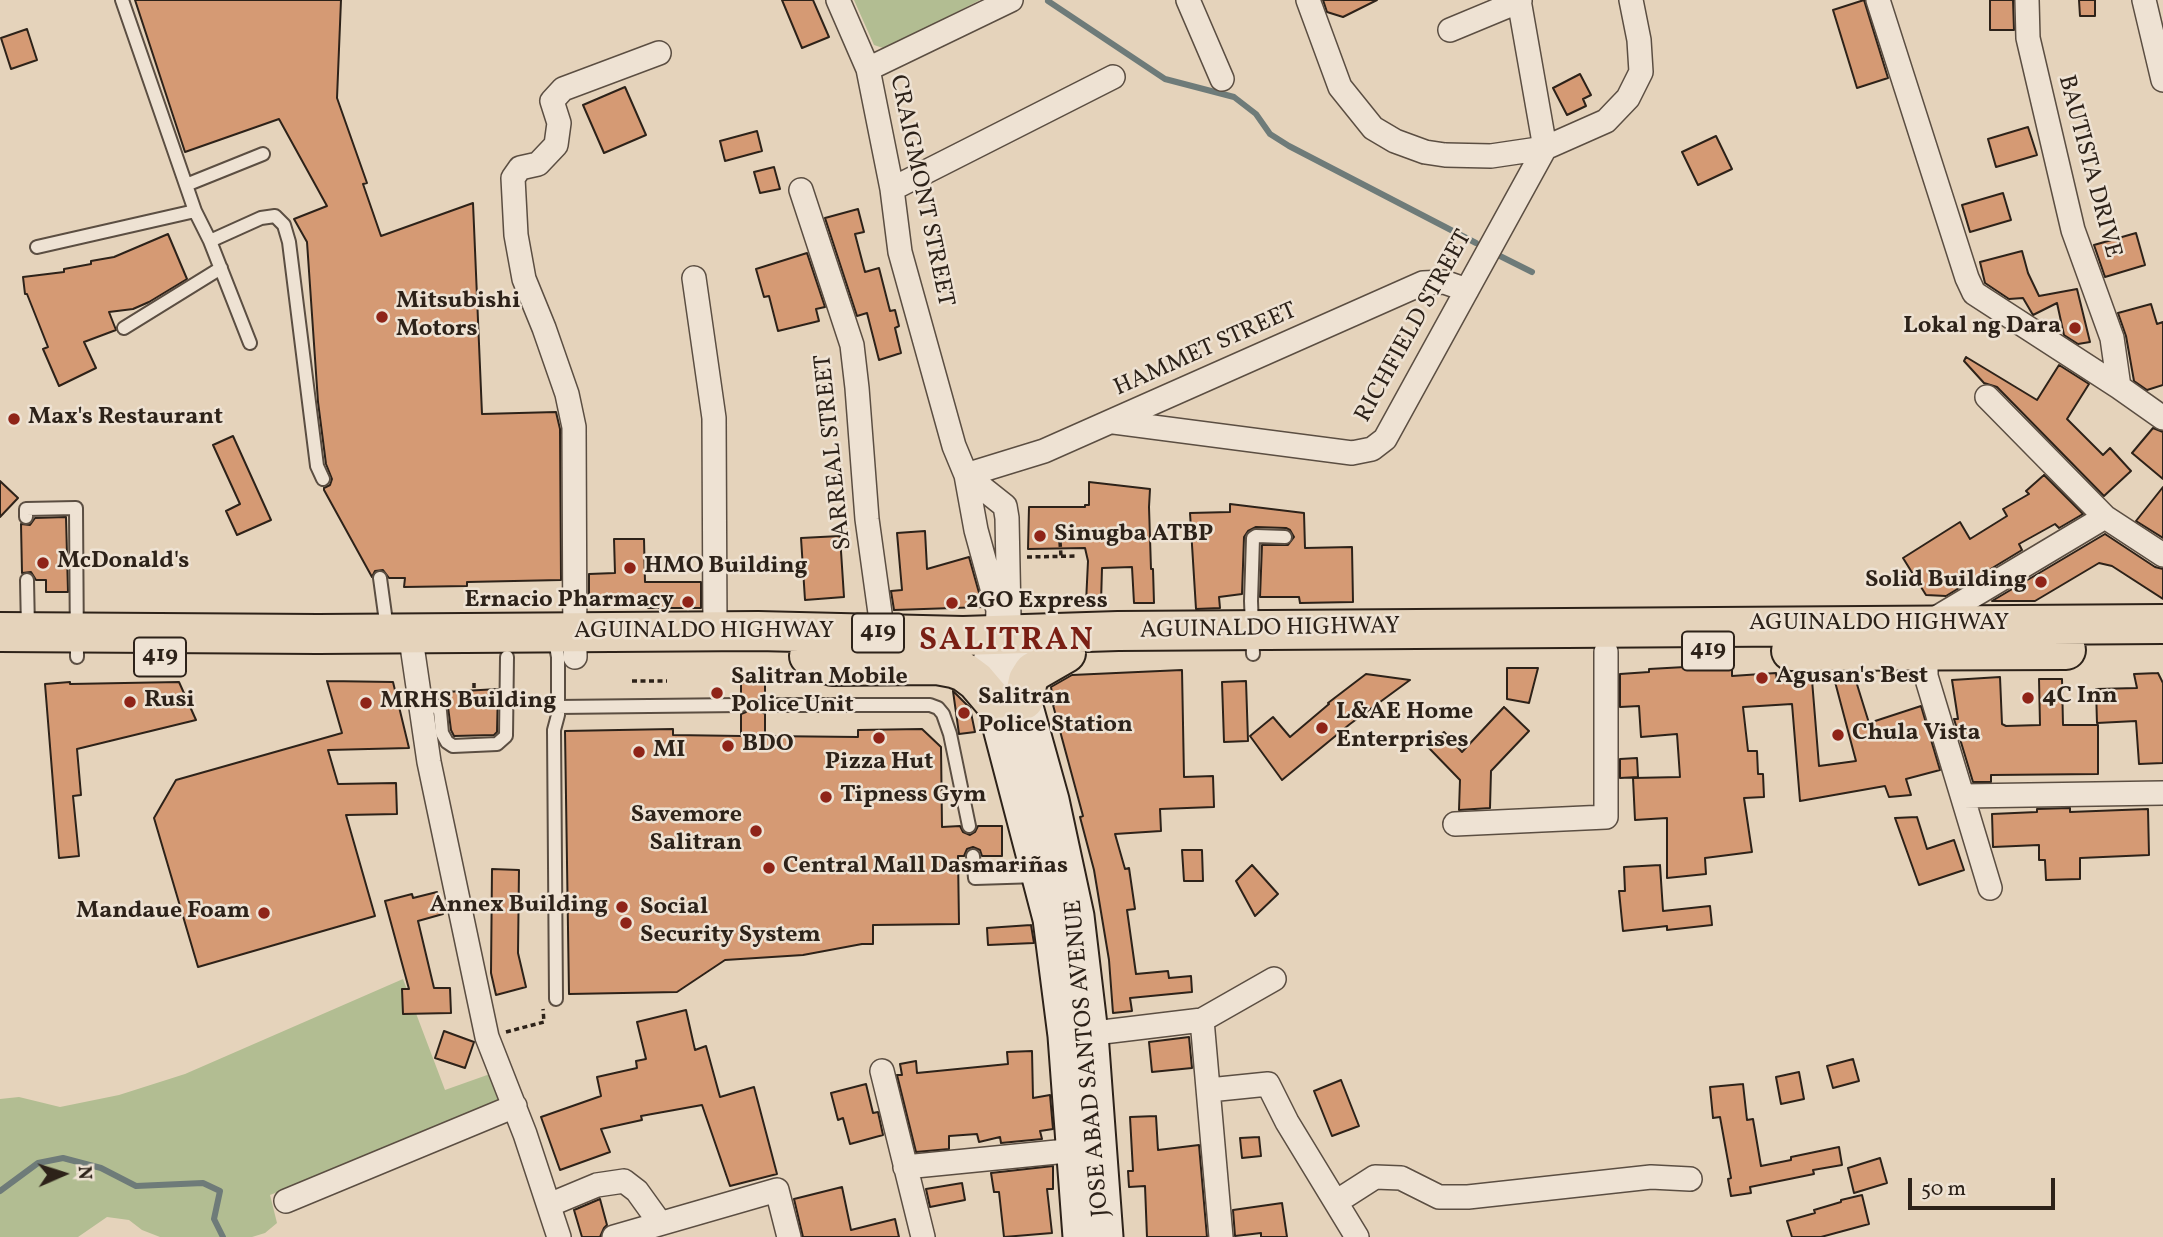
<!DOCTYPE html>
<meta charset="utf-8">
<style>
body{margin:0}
#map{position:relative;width:2163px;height:1237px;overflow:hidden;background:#e5d3bb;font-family:Vollkorn,serif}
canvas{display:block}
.north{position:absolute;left:28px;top:1139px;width:70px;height:70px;-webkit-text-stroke:5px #eee2d3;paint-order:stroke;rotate:87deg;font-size:19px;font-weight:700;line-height:28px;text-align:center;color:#2d2219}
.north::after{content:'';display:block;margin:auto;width:24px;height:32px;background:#2d2219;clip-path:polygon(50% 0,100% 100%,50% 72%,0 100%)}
.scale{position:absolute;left:1908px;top:1178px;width:147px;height:32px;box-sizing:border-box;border:4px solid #2d2219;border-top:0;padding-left:9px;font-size:21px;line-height:24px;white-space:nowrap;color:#2d2219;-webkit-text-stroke:5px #eee2d3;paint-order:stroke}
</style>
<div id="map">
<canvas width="2163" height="1237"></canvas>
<div class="north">N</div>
<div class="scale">50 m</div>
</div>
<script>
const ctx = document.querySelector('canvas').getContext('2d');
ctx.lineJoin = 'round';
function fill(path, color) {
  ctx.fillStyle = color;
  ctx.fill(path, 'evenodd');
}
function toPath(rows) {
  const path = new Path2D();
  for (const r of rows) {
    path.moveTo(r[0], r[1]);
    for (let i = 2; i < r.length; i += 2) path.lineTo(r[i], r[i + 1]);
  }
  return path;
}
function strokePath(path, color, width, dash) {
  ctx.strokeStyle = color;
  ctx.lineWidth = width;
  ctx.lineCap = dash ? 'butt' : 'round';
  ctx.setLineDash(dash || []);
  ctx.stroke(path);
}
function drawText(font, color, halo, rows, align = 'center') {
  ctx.font = font + ' Vollkorn,serif';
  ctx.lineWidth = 5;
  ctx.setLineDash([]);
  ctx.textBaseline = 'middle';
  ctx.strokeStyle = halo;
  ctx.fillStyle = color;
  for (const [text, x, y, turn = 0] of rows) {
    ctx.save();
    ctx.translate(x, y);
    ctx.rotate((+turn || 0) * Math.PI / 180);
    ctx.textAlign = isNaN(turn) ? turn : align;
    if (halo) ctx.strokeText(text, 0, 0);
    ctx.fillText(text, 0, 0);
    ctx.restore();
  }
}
const green = toPath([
 [854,0,980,0,886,49,874,45],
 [403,979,445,1090,490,1074,502,1104,270,1195,277,1223,265,1233,252,1237,160,1237,142,1230,129,1220,107,1217,78,1237,0,1237,0,1099,19,1097,60,1107,119,1095,185,1074]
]);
const stream = toPath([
 [1048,1,1165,79,1234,97,1256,114,1270,134,1289,146,1476,243],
 [1498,255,1532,272],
 [0,1191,38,1163,63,1158,101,1168,136,1186,203,1183,220,1191,214,1219,223,1237]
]);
const building = toPath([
 [135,0,341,0,337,98,367,183,363,184,381,236,473,203,482,414,556,412,560,429,561,580,467,582,467,586,404,587,405,578,389,578,383,570,375,571,372,577,324,490,324,488,330,485,332,479,326,464,318,402,307,242,294,219,327,206,279,119,185,152,135,0],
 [782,0,813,0,829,37,802,48,782,0],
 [1323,0,1377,0,1343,17,1327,12,1323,0],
 [1864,0,1888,78,1857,88,1833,10,1864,0],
 [1990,0,2013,0,2014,30,1990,30,1990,0],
 [2079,0,2095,0,2095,16,2080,16,2079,0],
 [27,29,37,60,11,69,1,38,27,29],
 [1580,74,1591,95,1583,99,1586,106,1567,115,1553,88,1580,74],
 [625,87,646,135,604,153,583,105,625,87],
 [2028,127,2037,155,1996,167,1988,139,2028,127],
 [757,131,762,151,725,161,720,141,757,131],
 [1716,136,1732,169,1698,185,1682,152,1716,136],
 [774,167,780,189,760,193,754,172,774,167],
 [2003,193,2011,220,1970,232,1962,205,2003,193],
 [858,209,864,232,855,234,865,272,879,268,890,311,895,310,899,326,895,328,901,353,879,360,867,313,857,316,825,218,858,209],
 [2136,233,2145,265,2105,277,2094,245,2136,233],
 [168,234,187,279,149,302,133,309,109,312,116,330,84,342,96,368,59,386,43,349,48,347,27,294,25,294,23,277,64,272,64,269,91,264,91,261,114,257,168,234],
 [2022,251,2028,273,2039,296,2077,289,2090,342,2078,344,2064,335,2057,303,2033,315,2023,298,2009,299,1985,283,1980,262,2022,251],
 [807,253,825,307,816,309,819,321,778,331,769,296,764,297,756,269,807,253],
 [2151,304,2157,324,2163,322,2163,385,2147,390,2134,381,2126,336,2118,313,2151,304],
 [1966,357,2037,400,2059,365,2089,384,2067,419,2103,455,2110,448,2131,471,2104,496,1997,387,1984,383,1964,361,1966,357],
 [2153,428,2163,432,2163,479,2132,453,2153,428],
 [233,436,271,520,237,535,226,511,240,504,213,445,233,436],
 [2044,475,2083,514,2059,528,2055,524,2019,544,2022,550,1946,596,1926,595,1903,558,1960,522,1970,539,2007,516,2003,509,2029,494,2026,491,2044,475],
 [0,481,18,498,0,517,0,481],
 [1089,482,1150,489,1149,507,1151,569,1153,569,1154,603,1134,603,1132,567,1102,568,1101,603,1086,603,1088,561,1085,548,1028,549,1029,507,1085,507,1085,505,1089,505,1089,482],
 [2163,487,2163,538,2136,521,2163,487],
 [1230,504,1304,513,1305,548,1352,547,1353,602,1300,603,1299,597,1260,597,1262,545,1288,545,1294,537,1290,530,1286,528,1256,527,1248,531,1244,537,1242,594,1219,597,1220,608,1196,609,1190,513,1230,512,1230,504],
 [66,517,68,592,46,592,46,580,36,580,31,572,22,573,21,524,30,525,35,518,66,517],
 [925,531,927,569,969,557,983,607,894,610,891,591,902,590,897,533,925,531],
 [2105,534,2155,567,2163,569,2163,599,2112,566,2099,563,2035,601,1992,601,2105,534],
 [840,536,844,597,805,600,801,538,840,536],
 [614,539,644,539,645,582,701,582,701,608,648,608,648,597,589,601,589,574,615,573,614,539],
 [1703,666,1703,669,1732,667,1732,676,1776,673,1777,680,1812,680,1819,766,1856,761,1834,678,1855,678,1869,723,1921,706,1940,770,1906,779,1911,795,1889,797,1885,786,1800,801,1792,704,1743,707,1748,751,1757,751,1758,774,1763,774,1764,797,1744,798,1752,852,1705,858,1706,874,1667,878,1667,818,1635,820,1633,778,1680,777,1677,734,1641,737,1639,706,1620,707,1620,674,1649,672,1649,669,1703,666],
 [1507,668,1538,668,1529,703,1507,699,1507,668],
 [1182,670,1184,777,1213,776,1214,807,1160,809,1161,831,1115,834,1125,869,1129,868,1135,909,1127,910,1136,974,1168,971,1169,978,1191,976,1192,992,1130,998,1132,1011,1113,1013,1109,960,1094,870,1080,817,1083,816,1053,705,1054,705,1051,687,1072,675,1182,670],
 [2158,673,2163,683,2163,763,2139,764,2136,721,2097,723,2096,689,2137,688,2134,674,2158,673],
 [1366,674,1410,680,1350,724,1282,780,1250,736,1273,717,1290,737,1329,704,1328,703,1366,674],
 [2000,677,2002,724,2006,726,2040,725,2039,679,2062,679,2063,725,2098,725,2098,774,1991,775,1991,782,1973,782,1954,719,1958,719,1952,680,2000,677],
 [327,681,393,682,409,748,328,750,338,784,396,783,397,814,346,815,375,916,198,967,154,818,176,780,342,733,327,681],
 [1246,681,1248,741,1224,742,1222,682,1246,681],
 [70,682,70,684,179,682,196,720,77,749,81,795,73,796,79,856,59,858,45,684,70,682],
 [741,683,765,683,765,696,760,698,756,704,758,710,765,714,765,736,858,737,858,730,922,729,941,747,942,827,960,826,963,832,970,835,975,832,978,826,1002,826,1002,856,982,856,980,850,973,847,967,849,964,856,958,856,959,924,873,925,873,944,862,944,803,955,725,960,677,992,569,994,565,731,673,729,673,735,741,736,741,714,746,712,750,706,748,700,741,696,741,683],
 [498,689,497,732,494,735,454,736,451,730,446,692,498,689],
 [953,691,970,708,975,732,959,734,953,691],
 [1504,707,1529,731,1491,771,1490,808,1459,810,1460,780,1428,747,1444,732,1462,752,1504,707],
 [1637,758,1638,777,1620,778,1620,759,1637,758],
 [2070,808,2070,812,2148,809,2149,855,2080,858,2080,879,2046,880,2045,860,2039,860,2039,845,1993,847,1992,814,2037,812,2037,809,2070,808],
 [1917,817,1927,849,1954,840,1964,870,1919,885,1895,818,1917,817],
 [1182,850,1202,850,1203,881,1184,881,1182,850],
 [1252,865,1278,894,1255,916,1236,881,1252,865],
 [1660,865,1663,911,1710,906,1712,925,1667,930,1667,926,1623,931,1619,891,1625,891,1624,867,1660,865],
 [492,869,519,870,518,953,526,987,496,995,491,973,492,869],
 [437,892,443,914,418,921,434,988,450,988,451,1013,403,1014,402,989,409,989,385,901,412,894,413,898,437,892],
 [1031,925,1034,943,988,945,987,928,1031,925],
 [686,1010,695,1050,706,1046,720,1097,754,1087,777,1174,730,1186,702,1105,641,1116,642,1120,601,1129,610,1152,560,1170,541,1117,601,1096,597,1077,637,1068,636,1061,646,1059,637,1022,686,1010],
 [444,1031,474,1042,465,1068,435,1058,444,1031],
 [1189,1037,1192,1068,1152,1072,1149,1042,1189,1037],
 [1032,1051,1033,1098,1050,1095,1053,1129,1040,1131,1042,1139,1001,1143,1000,1137,979,1142,977,1134,949,1136,949,1149,916,1152,897,1075,902,1075,900,1064,916,1061,917,1073,1008,1064,1007,1052,1032,1051],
 [1853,1059,1859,1081,1833,1088,1827,1066,1853,1059],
 [1799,1072,1804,1099,1781,1104,1776,1077,1799,1072],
 [1341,1080,1359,1126,1332,1136,1314,1091,1341,1080],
 [866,1084,873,1113,878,1112,883,1135,850,1144,843,1118,838,1120,831,1093,866,1084],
 [1743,1084,1747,1120,1753,1119,1761,1166,1791,1160,1791,1157,1839,1147,1842,1165,1813,1170,1814,1174,1750,1187,1751,1193,1731,1196,1728,1179,1731,1178,1720,1117,1713,1118,1710,1087,1743,1084],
 [1156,1116,1158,1150,1199,1145,1207,1237,1147,1237,1145,1186,1129,1187,1128,1171,1133,1171,1130,1117,1156,1116],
 [1259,1137,1261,1156,1242,1158,1240,1138,1259,1137],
 [1880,1158,1887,1183,1854,1193,1848,1168,1880,1158],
 [1053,1166,1053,1189,1047,1189,1052,1233,1004,1237,999,1192,994,1192,991,1173,1053,1166],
 [962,1183,965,1200,930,1207,926,1189,962,1183],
 [842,1187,851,1230,895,1219,899,1237,803,1237,794,1199,842,1187],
 [1862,1195,1869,1224,1821,1237,1792,1237,1787,1221,1815,1213,1814,1210,1841,1202,1841,1200,1862,1195],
 [600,1199,607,1225,604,1228,600,1237,582,1237,574,1210,600,1199],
 [1282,1203,1287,1237,1261,1237,1261,1233,1235,1236,1233,1210,1282,1203]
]);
const path = toPath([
 [1060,542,1061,556],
 [1027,557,1077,556],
 [632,681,667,681],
 [474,683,474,691],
 [506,1032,544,1022,543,1009]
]);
const service = toPath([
 [122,0,195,211,210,241,250,343],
 [186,185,263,154],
 [210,241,261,218,275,216,284,225,289,242,317,466,323,479],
 [37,247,195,211],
 [124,328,221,268],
 [26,517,26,509,76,508,77,657],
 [380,578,387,629],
 [27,580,28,629],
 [554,636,558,657,558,715,554,730,556,999],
 [1253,654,1251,601,1253,538,1256,536,1285,537],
 [421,690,440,711,442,733,447,742,453,746,497,744,506,736,507,657],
 [765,705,930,705,938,708,943,714,950,734,969,826],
 [557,707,741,705],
 [973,856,975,878,1038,876]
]);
const minor = toPath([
 [838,0,868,69,892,189,900,252,954,446,966,475,976,530,998,610,997,635],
 [1188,0,1222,79],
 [1308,0,1340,87,1373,128,1395,141,1425,152,1445,155,1491,156,1545,148,1606,121,1628,98,1641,72,1639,40,1631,0],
 [1878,0,1967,278,1974,293,2119,387,2163,418],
 [2027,0,2028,38,2073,230,2112,338,2119,387],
 [2144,0,2163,80],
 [1450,30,1520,1],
 [868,69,1011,0],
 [892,189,1113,77],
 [801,190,852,345,857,388,867,519,880,613,880,633],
 [694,278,714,418,715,632],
 [1987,397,2105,517,2163,555],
 [1114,422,1352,453,1372,449,1385,439,1545,148,1519,0],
 [966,475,1044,451,1423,283,1444,282,1467,290],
 [966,475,1005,506,1007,518,1009,617],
 [410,632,429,762,487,1037,525,1134,559,1237],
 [575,657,574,427,567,394,544,328,524,279,516,235,513,178,520,168,538,164,556,145,559,123,552,101,563,89,659,53],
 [1963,796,2163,793],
 [1455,824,1606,817,1606,652],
 [1990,888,1926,676,1926,624,2105,517],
 [1202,1020,1221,1237],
 [1078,1035,1202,1020,1274,979],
 [882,1071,923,1237],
 [1209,1090,1268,1084,1287,1122,1357,1237],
 [905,1167,1087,1149],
 [286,1201,515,1106],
 [1336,1202,1375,1177,1401,1178,1439,1197,1468,1197,1651,1177,1690,1179],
 [549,1205,597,1185,624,1181,637,1191,660,1223],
 [614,1237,777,1190,789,1237]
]);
const secondary = toPath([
 [997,635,989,665,993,701,1050,919,1065,1036,1080,1237],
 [1010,635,1011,653,1052,800,1077,916,1091,1034,1106,1237]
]);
const trunk = toPath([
 [0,632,318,634,758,631,963,636,1118,631,2163,624],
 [1791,651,2066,650],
 [809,656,832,666,937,665,953,668,964,672,976,681,993,701],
 [1024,700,1028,680,1033,672,1066,653]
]);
const markers = [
 [382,317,7,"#8f2418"],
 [2075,328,7,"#8f2418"],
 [14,419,7,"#8f2418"],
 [1040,536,7,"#8f2418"],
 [43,563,7,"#8f2418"],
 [630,568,7,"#8f2418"],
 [2041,582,7,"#8f2418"],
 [688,602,7,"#8f2418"],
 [952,603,7,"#8f2418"],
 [1762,678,7,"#8f2418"],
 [717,693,7,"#8f2418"],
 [2028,698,7,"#8f2418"],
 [130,702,7,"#8f2418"],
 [366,703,7,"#8f2418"],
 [964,713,7,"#8f2418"],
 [1322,728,7,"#8f2418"],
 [1838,735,7,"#8f2418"],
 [879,738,7,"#8f2418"],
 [728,746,7,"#8f2418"],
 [639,752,7,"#8f2418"],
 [826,797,7,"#8f2418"],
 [756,831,7,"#8f2418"],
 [769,868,7,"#8f2418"],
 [622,907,7,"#8f2418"],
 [264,913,7,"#8f2418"],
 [626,923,7,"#8f2418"]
];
const shields = [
 [878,633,52],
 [1708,651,52],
 [160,657,52]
];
const shieldNames = [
 ["419",878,633],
 ["419",1708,651],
 ["419",160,657]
];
const streetNames = [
 ["BAUTISTA DRIVE",2088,167,75],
 ["CRAIGMONT STREET",920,191,78],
 ["RICHFIELD STREET",1415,327,-61],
 ["HAMMET STREET",1206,351,-24],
 ["SARREAL STREET",835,452,-96],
 ["AGUINALDO HIGHWAY",1879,625],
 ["AGUINALDO HIGHWAY",1270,630,-1],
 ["AGUINALDO HIGHWAY",704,633],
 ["JOSE ABAD SANTOS AVENUE",1089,1058,-95]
];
const poiNames = [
 ["Mitsubishi",396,303],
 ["Motors",396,331],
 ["Lokal ng Dara",2061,328,"right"],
 ["Max's Restaurant",28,419],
 ["Sinugba ATBP",1054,536],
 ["McDonald's",57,563],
 ["HMO Building",644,568],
 ["Solid Building",2027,582,"right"],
 ["Ernacio Pharmacy",674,602,"right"],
 ["2GO Express",966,603],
 ["Agusan's Best",1776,678],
 ["Salitran Mobile",731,679],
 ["Police Unit",731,707],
 ["4C Inn",2042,698],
 ["Salitran",978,699],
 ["Police Station",978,727],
 ["Rusi",144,702],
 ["MRHS Building",380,703],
 ["L&AE Home",1336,714],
 ["Enterprises",1336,742],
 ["Chula Vista",1852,735],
 ["BDO",742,746],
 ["MI",653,752],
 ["Pizza Hut",879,764,"center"],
 ["Tipness Gym",840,797],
 ["Savemore",742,817,"right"],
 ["Salitran",742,845,"right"],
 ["Central Mall Dasmariñas",783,868],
 ["Annex Building",608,907,"right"],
 ["Social",640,909],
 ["Security System",640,937],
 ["Mandaue Foam",250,913,"right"]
];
const districtNames = [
 ["SALITRAN",1007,643]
];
fill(green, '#b2bd92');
strokePath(stream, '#6e7b79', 6);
fill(building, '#d59a74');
strokePath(building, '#2d2219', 2);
strokePath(service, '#5b4e42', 16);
strokePath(minor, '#5b4e42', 26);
strokePath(secondary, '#2d2219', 37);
strokePath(trunk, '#2d2219', 42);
strokePath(path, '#2d2219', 3.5, [5, 3.5]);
strokePath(service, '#eee2d3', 12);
strokePath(minor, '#eee2d3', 23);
strokePath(secondary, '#eee2d3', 33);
strokePath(trunk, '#e5d3bb', 38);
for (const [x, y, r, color] of markers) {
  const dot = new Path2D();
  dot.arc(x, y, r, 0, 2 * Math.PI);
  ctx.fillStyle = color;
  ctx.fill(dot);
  strokePath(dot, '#eee2d3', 2.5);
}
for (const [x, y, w] of shields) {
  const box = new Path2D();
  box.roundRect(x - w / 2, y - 19.5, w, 39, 5);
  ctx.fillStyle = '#eee2d3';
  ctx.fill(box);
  strokePath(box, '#2d2219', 2);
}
drawText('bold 23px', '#2d2219', null, shieldNames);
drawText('24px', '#2d2219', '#eee2d3', streetNames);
drawText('bold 24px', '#2d2219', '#eee2d3', poiNames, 'left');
ctx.letterSpacing = '2px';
drawText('bold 32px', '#7a1f14', '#eee2d3', districtNames);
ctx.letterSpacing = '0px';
</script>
